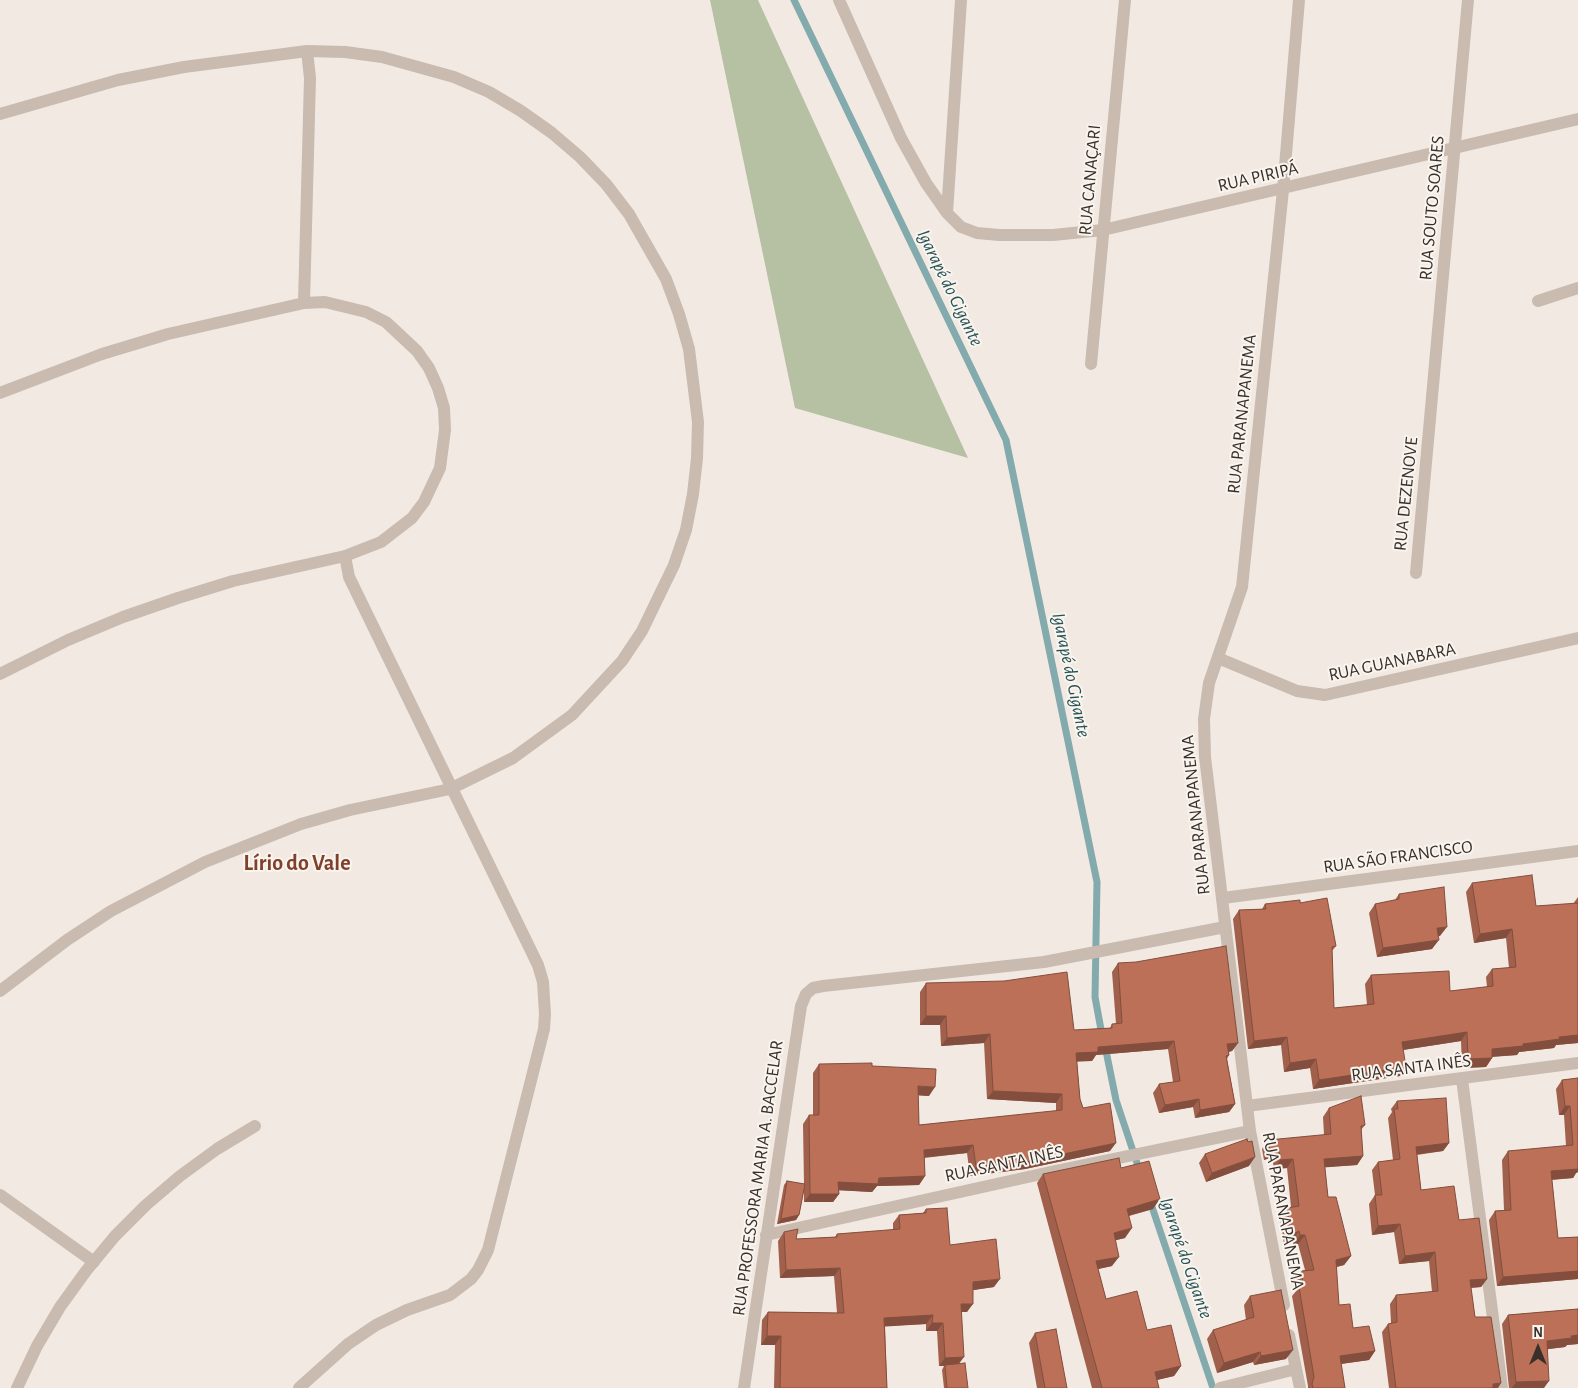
<!DOCTYPE html>
<meta charset="utf-8">
<style>
body{margin:0}
#map{position:relative;width:1578px;height:1388px;overflow:hidden;background:#f2eae2;font-family:"Alegreya Sans",sans-serif}
canvas{display:block}
.north{position:absolute;left:1513px;top:1323px;width:50px;height:50px;-webkit-text-stroke:4px #f9f4ee;paint-order:stroke;rotate:0deg;font-size:14px;font-weight:700;line-height:20px;text-align:center;color:#39302c}
.north::after{content:'';display:block;margin:auto;width:18px;height:22px;background:#39302c;clip-path:polygon(50% 0,100% 100%,50% 72%,0 100%)}
</style>
<div id="map">
<canvas width="1578" height="1388"></canvas>
<div class="north">N</div>
</div>
<script>
const ctx = document.querySelector('canvas').getContext('2d');
ctx.lineJoin = 'round';
function fill(path, color) {
  ctx.fillStyle = color;
  ctx.fill(path, 'evenodd');
}
function toPath(rows) {
  const path = new Path2D();
  for (const r of rows) {
    path.moveTo(r[0], r[1]);
    for (let i = 2; i < r.length; i += 2) path.lineTo(r[i], r[i + 1]);
  }
  return path;
}
function strokePath(path, color, width, dash) {
  ctx.strokeStyle = color;
  ctx.lineWidth = width;
  ctx.lineCap = dash ? 'butt' : 'round';
  ctx.setLineDash(dash || []);
  ctx.stroke(path);
}
function drawText(font, color, halo, rows, align = 'center') {
  ctx.font = font + ' "Alegreya Sans",sans-serif';
  ctx.lineWidth = 4;
  ctx.setLineDash([]);
  ctx.textBaseline = 'middle';
  ctx.strokeStyle = halo;
  ctx.fillStyle = color;
  for (const [text, x, y, turn = 0] of rows) {
    ctx.save();
    ctx.translate(x, y);
    ctx.rotate((+turn || 0) * Math.PI / 180);
    ctx.textAlign = isNaN(turn) ? turn : align;
    if (halo) ctx.strokeText(text, 0, 0);
    ctx.fillText(text, 0, 0);
    ctx.restore();
  }
}
const green = toPath([
 [710,0,758,0,968,458,795,408]
]);
const stream = toPath([
 [794,0,1006,440,1097,882,1095,997,1102,1035],
 [1105,1046,1116,1100,1140,1172],
 [1150,1201,1213,1388]
]);
const minor = toPath([
 [839,0,901,138,926,183,947,213,961,227,977,233,999,235,1053,235,1103,230,1578,119],
 [0,114,118,80,184,67,307,51,345,52,382,57,454,77,489,92,521,111,552,133,580,157,606,184,629,214,666,279,679,314,689,349,698,422,697,458,693,494,686,530,674,565,642,631,622,661,572,715,513,758,450,789,350,810,301,824,205,862,111,911,67,940,0,991],
 [947,213,961,0],
 [1538,301,1578,288],
 [304,303,310,78,307,51],
 [1091,364,1125,0],
 [0,393,102,354,168,334,304,303,325,302,366,312,386,322,417,351,429,368,438,388,444,408,445,430,440,468,424,502,412,518,381,542,345,556,233,581,178,598,123,617,68,640,0,674],
 [1416,573,1468,0],
 [1218,658,1297,691,1325,695,1578,638],
 [1223,898,1578,851],
 [1462,1079,1502,1388],
 [1247,1106,1578,1063],
 [0,1195,94,1262],
 [766,1235,1055,1171,1250,1131],
 [1284,1305,1250,1131,1205,757,1204,719,1209,683,1242,587,1283,190,1299,0],
 [1289,1335,1300,1388],
 [17,1388,37,1346,60,1307,86,1271,115,1236,146,1205,180,1176,217,1149,255,1126],
 [299,1388,348,1344,376,1325,407,1310,450,1295,471,1279,478,1270,488,1250,544,1029,545,1014,543,982,538,965,349,577,345,556],
 [744,1388,801,1006,806,994,813,988,823,986,1044,962,1225,927],
 [1220,1388,1296,1369]
]);
const wall = toPath([
 [1472,883,1536,906,1573,904,1578,897,1578,1043,1556,1045,1554,1048,1519,1052,1517,1055,1492,1057,1492,1058,1486,1067,1462,1068,1461,1041,1403,1050,1400,1076,1313,1089,1310,1068,1284,1072,1281,1045,1248,1049,1233,919,1239,910,1262,909,1265,904,1300,903,1336,946,1332,951,1334,1008,1367,1005,1365,984,1371,975,1450,991,1487,987,1486,977,1492,969,1509,968,1506,938,1474,943,1466,892],
 [1399,894,1440,936,1438,936,1432,949,1377,957,1369,913,1375,904,1395,900],
 [1118,963,1238,1043,1232,1051,1229,1052,1229,1055,1227,1059,1235,1104,1229,1112,1195,1118,1193,1107,1159,1113,1153,1093,1159,1084,1173,1082,1168,1049,1096,1055,1092,1061,1077,1061,1080,1099,1083,1108,1110,1151,1025,1169,970,1176,967,1153,924,1158,925,1176,919,1185,877,1186,872,1192,839,1190,839,1194,833,1202,804,1202,804,1190,799,1215,796,1220,777,1224,784,1185,787,1181,804,1184,803,1124,809,1115,813,1115,813,1073,819,1064,872,1066,929,1096,918,1095,919,1125,1056,1111,1056,1103,987,1099,984,1043,941,1046,940,1025,920,1025,920,992,926,983,1074,1030,1110,1028,1112,1024,1116,1024,1112,972],
 [1578,1078,1578,1172,1576,1173,1573,1178,1552,1180,1558,1238,1578,1237,1578,1279,1497,1286,1489,1220,1495,1211,1504,1210,1502,1160,1508,1151,1566,1146,1564,1115,1559,1115,1556,1089,1562,1080],
 [1397,1101,1449,1143,1443,1151,1417,1155,1421,1190,1459,1220,1487,1279,1481,1287,1471,1288,1475,1317,1498,1388,1389,1388,1382,1332,1388,1324,1391,1323,1390,1304,1396,1295,1432,1292,1429,1261,1399,1264,1394,1232,1372,1235,1369,1204,1375,1195,1372,1170,1378,1162,1393,1160,1388,1118,1392,1112,1391,1109],
 [1329,1108,1365,1125,1361,1130,1363,1156,1357,1165,1325,1167,1328,1197,1351,1256,1344,1265,1336,1267,1339,1305,1353,1328,1375,1351,1369,1360,1341,1364,1345,1388,1308,1388,1308,1386,1292,1296,1297,1290,1296,1280,1302,1271,1305,1270,1298,1244,1293,1244,1293,1240,1284,1244,1280,1217,1287,1208,1291,1207,1287,1168,1274,1169,1272,1157,1264,1160,1262,1149,1268,1140,1324,1135,1323,1117],
 [1205,1154,1249,1166,1206,1182,1199,1163],
 [1121,1168,1153,1209,1129,1216,1125,1238,1116,1240,1112,1266,1098,1269,1106,1299,1147,1330,1181,1366,1174,1376,1157,1380,1159,1388,1092,1388,1037,1183,1043,1174],
 [926,1209,950,1245,994,1287,973,1290,967,1312,961,1312,959,1364,968,1388,944,1388,942,1370,944,1366,939,1366,937,1331,926,1331,926,1324,885,1326,887,1388,774,1388,775,1345,761,1345,762,1320,768,1312,837,1313,834,1276,780,1278,778,1241,784,1232,796,1239,835,1237,837,1234,893,1230,893,1223,899,1215,923,1213],
 [1250,1296,1286,1359,1254,1365,1253,1362,1217,1373,1207,1339,1213,1330,1246,1320,1244,1305],
 [1578,1309,1578,1344,1567,1345,1565,1347,1548,1349,1544,1388,1509,1388,1502,1324,1508,1315],
 [1035,1333,1067,1388,1037,1388,1029,1343]
]);
const shadedWall = toPath([
 [1447,927,1440,936,1430,937,1437,928],
 [1512,929,1506,938,1474,943,1480,934],
 [1439,940,1432,949,1377,957,1383,948],
 [926,1016,946,1016,940,1025,920,1025],
 [1467,1032,1461,1041,1396,1051,1402,1042],
 [990,1034,984,1043,941,1046,947,1038],
 [1578,1035,1578,1043,1556,1045,1554,1048,1519,1052,1517,1055,1486,1057,1492,1049,1559,1037],
 [1287,1037,1281,1045,1248,1049,1254,1041],
 [1174,1041,1168,1049,1096,1055,1092,1061,1070,1062,1076,1053,1098,1047],
 [1238,1043,1232,1051,1221,1053,1227,1044],
 [1492,1058,1486,1067,1462,1068,1468,1059],
 [1316,1059,1310,1068,1284,1072,1290,1063],
 [1406,1067,1400,1076,1313,1089,1319,1080],
 [918,1086,935,1087,929,1096,912,1095],
 [993,1091,1062,1094,1056,1103,987,1099],
 [1199,1099,1193,1107,1159,1113,1165,1105],
 [1235,1104,1229,1112,1195,1118,1200,1110],
 [1565,1106,1570,1106,1564,1115,1559,1115],
 [1116,1143,1110,1151,1025,1169,970,1176,976,1167],
 [1449,1143,1443,1151,1410,1155,1416,1147],
 [973,1145,967,1153,918,1158,924,1150],
 [1279,1148,1272,1157,1264,1160,1270,1151],
 [1363,1156,1357,1165,1317,1168,1324,1159],
 [1255,1157,1249,1166,1206,1182,1212,1173],
 [1293,1159,1287,1168,1274,1169,1280,1160],
 [1578,1165,1578,1172,1576,1173,1573,1178,1544,1180,1551,1171],
 [925,1176,919,1185,877,1186,872,1192,833,1190,838,1182,879,1178],
 [810,1194,839,1194,833,1202,804,1202],
 [1160,1199,1153,1209,1120,1218,1127,1209],
 [799,1215,796,1220,777,1224,781,1219],
 [1400,1224,1394,1232,1372,1235,1378,1226],
 [1132,1228,1125,1238,1108,1242,1114,1233],
 [1299,1231,1293,1240,1284,1244,1291,1235],
 [1300,1235,1305,1235,1298,1244,1293,1244],
 [1435,1252,1429,1261,1399,1264,1405,1256],
 [1351,1256,1344,1265,1329,1269,1336,1260],
 [1119,1257,1112,1266,1089,1271,1096,1261],
 [840,1268,834,1276,780,1278,786,1270],
 [1578,1271,1578,1279,1497,1286,1503,1277],
 [1000,1279,994,1287,967,1291,973,1282],
 [1487,1279,1481,1287,1464,1288,1470,1280],
 [961,1304,973,1304,967,1312,955,1312],
 [933,1315,926,1324,878,1327,884,1318],
 [932,1323,943,1323,937,1331,926,1331],
 [1578,1335,1578,1344,1567,1345,1565,1347,1541,1350,1547,1341,1571,1336],
 [767,1336,781,1336,775,1345,761,1345],
 [1293,1350,1286,1359,1254,1365,1261,1356],
 [1375,1351,1369,1360,1333,1365,1340,1356],
 [1260,1352,1253,1362,1217,1373,1224,1363],
 [964,1357,958,1365,939,1366,945,1358],
 [1181,1366,1174,1376,1148,1382,1155,1372],
 [1549,1381,1544,1388,1512,1388,1516,1382],
 [1501,1383,1498,1388,1490,1388,1493,1384]
]);
const building = toPath([
 [1532,875,1536,906,1578,903,1578,1035,1559,1037,1560,1039,1523,1044,1523,1046,1492,1049,1492,1058,1468,1059,1467,1032,1402,1042,1406,1067,1319,1080,1316,1059,1290,1063,1287,1037,1254,1041,1239,910,1266,909,1265,904,1300,900,1300,903,1327,898,1336,946,1332,947,1334,1008,1374,1004,1371,975,1449,971,1450,991,1493,986,1492,969,1516,967,1512,929,1480,934,1472,883,1532,875],
 [1444,887,1447,927,1437,928,1439,940,1383,948,1375,904,1399,899,1399,894,1444,887],
 [1226,946,1238,1043,1227,1044,1229,1055,1226,1056,1235,1104,1200,1110,1199,1099,1165,1105,1159,1084,1180,1081,1174,1041,1098,1047,1098,1052,1076,1053,1080,1099,1083,1108,1110,1103,1116,1143,1030,1161,976,1167,973,1145,924,1150,925,1176,879,1178,878,1184,838,1182,839,1194,810,1194,809,1115,819,1115,819,1064,872,1063,872,1066,936,1069,935,1087,918,1086,919,1125,1062,1110,1062,1094,993,1091,990,1034,947,1038,946,1016,926,1016,926,983,1004,981,1067,972,1074,1030,1112,1028,1112,1024,1122,1023,1118,963,1136,962,1226,946],
 [1578,1078,1578,1169,1551,1171,1558,1238,1578,1237,1578,1271,1503,1277,1495,1211,1511,1210,1508,1151,1573,1145,1570,1106,1565,1106,1562,1080,1578,1078],
 [1361,1096,1365,1125,1361,1126,1363,1156,1324,1159,1328,1197,1336,1197,1351,1256,1336,1260,1339,1305,1350,1304,1353,1328,1369,1326,1375,1351,1340,1356,1345,1388,1313,1388,1312,1384,1314,1377,1299,1287,1303,1286,1302,1271,1314,1270,1305,1235,1300,1235,1299,1231,1291,1235,1287,1208,1299,1206,1293,1159,1280,1160,1279,1148,1270,1151,1268,1140,1331,1134,1329,1108,1361,1096],
 [1446,1098,1449,1143,1416,1147,1421,1190,1454,1186,1459,1220,1479,1218,1487,1279,1470,1280,1475,1317,1491,1317,1501,1383,1493,1384,1493,1388,1396,1388,1388,1324,1397,1322,1396,1295,1438,1291,1435,1252,1405,1256,1400,1224,1378,1226,1375,1195,1382,1195,1378,1162,1400,1159,1394,1109,1398,1109,1397,1101,1446,1098],
 [1247,1139,1248,1142,1252,1141,1255,1157,1212,1173,1205,1154,1247,1139],
 [1119,1158,1121,1168,1149,1161,1160,1199,1127,1209,1132,1228,1114,1233,1119,1257,1096,1261,1106,1299,1137,1291,1147,1330,1171,1325,1181,1366,1155,1372,1159,1388,1102,1388,1043,1174,1119,1158],
 [787,1181,805,1184,799,1215,781,1219,787,1181],
 [947,1208,950,1245,996,1239,1000,1279,973,1282,973,1304,961,1304,964,1357,945,1358,943,1323,932,1323,933,1315,884,1318,887,1388,780,1388,781,1336,767,1336,768,1312,844,1313,840,1268,786,1270,784,1232,798,1229,796,1239,837,1237,837,1234,900,1229,899,1215,926,1213,926,1209,947,1208],
 [1281,1290,1293,1350,1261,1356,1260,1352,1224,1363,1213,1330,1254,1317,1250,1296,1281,1290],
 [1578,1309,1578,1335,1571,1336,1572,1338,1547,1341,1549,1381,1516,1382,1508,1315,1578,1309],
 [1056,1329,1067,1388,1045,1388,1035,1333,1056,1329],
 [965,1363,968,1388,947,1388,945,1365,965,1363]
]);
const streetNames = [
 ["RUA PIRIPÁ",1258,177,-13],
 ["RUA CANAÇARI",1090,180,-85],
 ["RUA SOUTO SOARES",1432,208,-85],
 ["RUA PARANAPANEMA",1242,414,-84],
 ["RUA DEZENOVE",1406,494,-84],
 ["RUA GUANABARA",1392,662,-12],
 ["RUA PARANAPANEMA",1196,815,-96],
 ["RUA SÃO FRANCISCO",1398,857,-8],
 ["RUA SANTA INÊS",1411,1068,-7],
 ["RUA SANTA INÊS",1004,1164,-12],
 ["RUA PROFESSORA MARIA A. BACCELAR",758,1178,-82],
 ["RUA PARANAPANEMA",1283,1211,79]
];
const waterNames = [
 ["Igarapé do Gigante",950,288,64],
 ["Igarapé do Gigante",1071,675,78],
 ["Igarapé do Gigante",1186,1258,71]
];
const districtNames = [
 ["Lírio do Vale",297,863]
];
fill(green, '#b6c0a3');
strokePath(stream, '#83aaac', 7);
strokePath(minor, '#c9bbaf', 12);
fill(wall, '#a1604b');
fill(shadedWall, '#834e3d');
fill(building, '#bb7057');
strokePath(building, '#834e3d', 1);
drawText('18px', '#39302c', '#f9f4ee', streetNames);
drawText('italic 19px', '#255357', '#f9f4ee', waterNames);
drawText('bold 22px', '#80412c', '#f9f4ee', districtNames);
</script>
